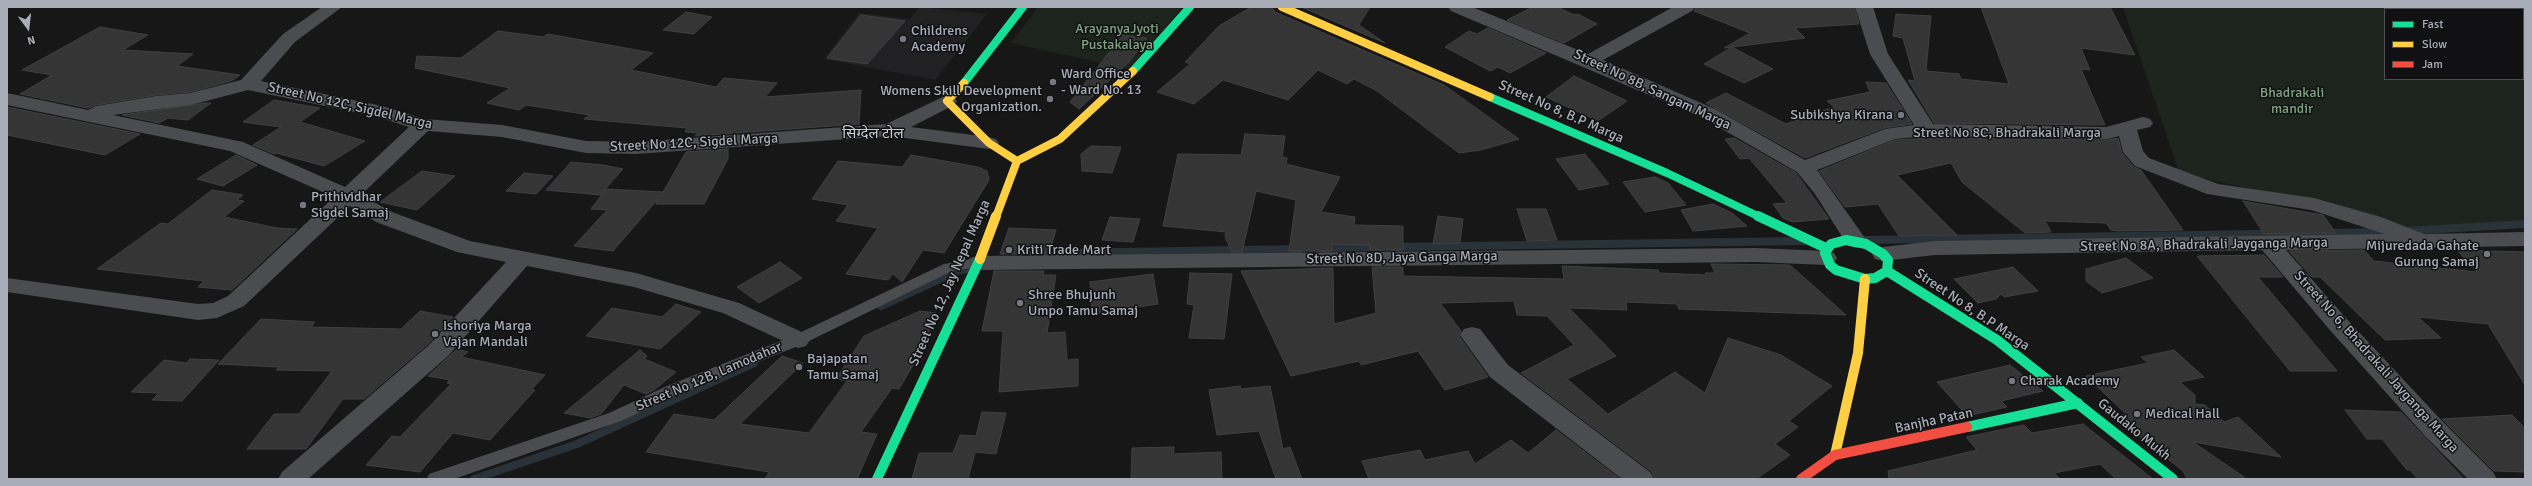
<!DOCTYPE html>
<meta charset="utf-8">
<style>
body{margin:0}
#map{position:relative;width:2532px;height:486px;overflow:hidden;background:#171717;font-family:Signika,sans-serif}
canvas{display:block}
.frame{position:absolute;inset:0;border:8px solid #a8adb8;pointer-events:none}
.legend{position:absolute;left:2384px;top:8px;width:140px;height:72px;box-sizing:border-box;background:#111113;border:1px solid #4d4f55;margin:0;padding:5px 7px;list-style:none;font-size:12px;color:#a8adb8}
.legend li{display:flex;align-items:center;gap:8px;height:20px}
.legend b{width:20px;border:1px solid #4d4f55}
.north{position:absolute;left:8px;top:8px;width:40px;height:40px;-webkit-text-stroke:3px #111113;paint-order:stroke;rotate:165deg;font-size:11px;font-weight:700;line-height:16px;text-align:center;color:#a8adb8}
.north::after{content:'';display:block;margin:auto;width:14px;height:18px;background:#a8adb8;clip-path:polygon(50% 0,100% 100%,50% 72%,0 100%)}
</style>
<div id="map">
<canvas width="2532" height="486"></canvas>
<div class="frame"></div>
<ul class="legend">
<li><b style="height:5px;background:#16e098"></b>Fast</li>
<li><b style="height:5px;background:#ffcf43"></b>Slow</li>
<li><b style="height:5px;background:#f24e42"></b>Jam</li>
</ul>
<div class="north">N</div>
</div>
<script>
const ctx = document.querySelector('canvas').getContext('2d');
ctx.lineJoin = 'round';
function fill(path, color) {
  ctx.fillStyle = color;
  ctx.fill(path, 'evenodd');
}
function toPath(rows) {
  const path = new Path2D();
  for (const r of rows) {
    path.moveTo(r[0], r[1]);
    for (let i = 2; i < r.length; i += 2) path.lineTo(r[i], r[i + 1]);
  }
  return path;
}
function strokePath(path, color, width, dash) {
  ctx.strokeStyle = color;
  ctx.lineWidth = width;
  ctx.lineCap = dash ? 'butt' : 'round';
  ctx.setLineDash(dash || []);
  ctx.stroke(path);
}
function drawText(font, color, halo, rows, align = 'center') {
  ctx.font = font + ' Signika,"Noto Sans Devanagari",sans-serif';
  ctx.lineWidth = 3;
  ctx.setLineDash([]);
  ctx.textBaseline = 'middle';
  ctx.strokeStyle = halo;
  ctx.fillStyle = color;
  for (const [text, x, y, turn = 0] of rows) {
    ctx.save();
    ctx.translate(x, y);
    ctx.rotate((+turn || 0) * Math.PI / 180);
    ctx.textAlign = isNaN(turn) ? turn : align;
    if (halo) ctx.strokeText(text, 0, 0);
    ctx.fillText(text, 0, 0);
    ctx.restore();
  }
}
const built = toPath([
 [919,7,987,14,935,80,824,59,859,13,910,19]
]);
const green = toPath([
 [1038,7,1183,7,1129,69,1011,43],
 [2123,7,2525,7,2525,224,2406,235,2318,204,2179,173],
 [2385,9,2523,9,2523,79,2385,79]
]);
const stream = toPath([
 [2405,231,2525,224],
 [1865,240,2390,232],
 [1393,247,1804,241],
 [1321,248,1380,247],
 [1040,257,1066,253,1300,249],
 [881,306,957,271,973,268],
 [474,479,577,444,754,363]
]);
const building = toPath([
 [1251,7,1272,7,1275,12,1444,85,1519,139,1481,150,1459,153,1377,91,1354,79,1347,84,1318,70,1288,100,1223,80,1194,104,1157,92,1190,64,1185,62,1219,26,1251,7],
 [1301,7,1370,7,1359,25,1385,43,1301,7],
 [1533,7,1557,7,1574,15,1578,14,1597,24,1564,43,1507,20,1533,7],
 [1696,7,1854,7,1859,24,1795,28,1805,38,1732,47,1773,69,1744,83,1704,64,1732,47,1724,48,1750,33,1694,11,1696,7],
 [1981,7,2110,7,2135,55,2081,48,2090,70,2081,69,2105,125,1934,123,1908,80,1915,81,1903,38,1893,36,1896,14,1931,16,1926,71,1959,74,1961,79,2009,84,1981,7],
 [686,12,712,17,694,34,663,30,686,12],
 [861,15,905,21,867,64,827,58,861,15],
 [100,27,148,35,123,50,193,54,177,66,240,75,231,81,190,92,156,95,96,105,88,108,20,94,52,75,22,70,100,27],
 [1488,28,1546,53,1510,73,1498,67,1490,71,1445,47,1469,31,1477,34,1488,28],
 [498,31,543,37,548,34,653,53,631,70,716,87,724,78,777,83,765,97,861,90,859,124,695,136,698,133,685,132,687,128,584,119,590,115,526,105,519,110,487,103,510,88,415,68,417,56,461,58,498,31],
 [1123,35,1147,38,1129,62,1079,109,1070,102,1123,35],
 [1574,76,1627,101,1598,121,1546,97,1574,76],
 [1866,82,1886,83,1912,124,1884,128,1805,158,1706,103,1726,93,1786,124,1834,107,1827,101,1870,92,1866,82],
 [274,100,320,108,300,122,365,141,324,166,276,153,274,154,253,145,281,127,243,122,274,100],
 [206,103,211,103,188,120,168,118,159,123,122,115,206,103],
 [7,107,140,134,105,155,7,135,7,107],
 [1245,134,1285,136,1282,157,1287,158,1286,164,1340,177,1321,212,1355,217,1354,225,1403,226,1403,250,1370,250,1370,245,1332,244,1332,251,1289,251,1296,200,1256,191,1242,252,1232,252,1225,237,1226,232,1163,226,1178,154,1241,155,1245,134],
 [1734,138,1796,173,1829,219,1792,222,1783,218,1773,204,1787,203,1749,158,1740,159,1725,139,1734,138],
 [1927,138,2108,140,2118,138,2122,153,2134,167,2141,170,2183,230,2118,231,2111,230,2106,223,2045,221,2051,232,2025,233,1962,182,1951,163,1897,175,1957,235,1899,236,1878,204,1845,207,1819,171,1895,140,1927,138],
 [1091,146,1121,147,1112,173,1082,171,1081,154,1091,146],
 [728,149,728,159,704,204,656,204,658,199,613,251,574,246,607,210,591,209,606,189,663,192,686,152,728,149],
 [1585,154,1609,184,1579,190,1556,159,1585,154],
 [236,155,257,165,223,186,197,179,236,155],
 [911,155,978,167,987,171,989,180,944,253,923,250,902,282,893,274,888,280,846,274,878,228,836,221,848,205,812,199,838,161,902,167,911,155],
 [571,162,603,165,623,169,600,195,546,190,571,162],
 [422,171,455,176,417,210,380,202,422,171],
 [524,173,553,176,536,194,506,191,524,173],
 [1655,177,1668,183,1686,205,1645,212,1623,182,1655,177],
 [212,190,243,195,237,200,244,201,224,217,277,228,297,229,232,290,198,287,204,281,97,269,161,223,168,224,212,190],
 [2243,201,2323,215,2336,233,2264,234,2243,201],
 [1713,204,1732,213,1747,226,1693,231,1681,210,1713,204],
 [1517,209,1546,209,1557,240,1527,241,1517,209],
 [1438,216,1463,219,1460,243,1433,244,1438,216],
 [1110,217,1140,219,1133,242,1102,240,1110,217],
 [1009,228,1056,230,1049,254,1000,254,1009,228],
 [2364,250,2374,261,2477,272,2457,250,2525,252,2525,385,2488,324,2418,317,2441,338,2385,340,2320,277,2312,277,2289,251,2364,250],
 [2264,255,2283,277,2258,277,2337,371,2290,371,2197,256,2264,255],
 [2126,258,2153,278,2102,293,2086,281,2086,269,2126,258],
 [780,262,802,278,759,303,737,287,780,262],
 [1711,264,1790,265,1846,315,1679,309,1677,304,1626,302,1627,310,1569,308,1616,356,1567,379,1608,414,1675,372,1705,393,1728,338,1781,355,1832,386,1789,421,1798,427,1775,444,1790,455,1756,479,1655,479,1651,471,1521,373,1574,345,1547,316,1517,315,1514,301,1440,303,1461,331,1459,336,1488,377,1445,390,1418,351,1361,365,1359,361,1291,376,1241,271,1333,268,1334,324,1376,313,1372,267,1403,267,1403,276,1564,279,1562,266,1658,270,1659,273,1706,275,1705,273,1715,273,1711,264],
 [2013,267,2038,291,2004,297,2001,294,1996,299,1978,303,1954,279,2013,267],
 [994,271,1044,271,1043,275,1056,275,1047,333,1065,332,1067,360,1078,359,1078,386,999,392,1003,331,982,331,994,271],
 [1190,273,1232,274,1224,339,1189,338,1194,305,1187,304,1190,273],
 [1153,274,1158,304,1092,314,1090,282,1153,274],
 [676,304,701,312,660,349,586,336,612,308,662,317,676,304],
 [420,311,453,317,429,343,364,399,343,399,306,449,247,449,274,414,299,414,332,371,276,370,279,367,218,364,261,319,315,322,311,327,401,329,420,311],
 [920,311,936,313,923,348,899,389,892,388,861,432,877,434,857,479,765,479,769,472,646,452,674,414,714,420,782,356,803,363,740,424,809,433,847,381,836,379,864,336,920,311],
 [457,349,468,352,461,357,545,375,531,390,535,390,490,440,453,433,420,472,366,465,392,436,400,437,451,384,447,383,450,380,428,376,457,349],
 [640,350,647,356,644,359,676,372,654,390,646,394,624,385,601,414,590,418,564,413,640,350],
 [2174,350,2204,377,2180,382,2195,395,2195,404,2205,405,2224,422,2238,417,2281,457,2193,442,2247,479,2187,479,2183,471,2114,417,2126,414,2086,376,2148,363,2141,357,2174,350],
 [190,359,219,360,182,401,152,400,159,393,131,392,164,360,187,363,190,359],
 [2010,365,2043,391,2001,401,2007,407,1967,416,1937,382,2010,365],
 [1240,386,1241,389,1270,386,1283,449,1290,447,1302,479,1276,479,1259,431,1217,435,1209,390,1240,386],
 [2345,410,2401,412,2464,479,2418,479,2410,470,2407,470,2382,439,2367,439,2345,410],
 [982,412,1006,413,996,454,975,452,968,479,912,479,919,453,953,453,960,435,976,436,982,412],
 [2512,415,2525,428,2525,472,2494,471,2442,419,2512,415],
 [2083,424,2153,479,2116,479,2100,464,2054,473,2060,479,1889,479,1888,471,1977,450,1966,437,2024,425,2032,433,2083,424],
 [1556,430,1620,479,1369,479,1362,461,1420,450,1425,460,1468,451,1475,464,1511,440,1528,453,1556,430],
 [1174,447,1173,454,1221,452,1222,479,1131,479,1132,448,1174,447]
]);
const lane = toPath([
 [978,258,985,263,983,266,952,271,803,344,679,394,621,421,454,479,427,479,429,474,609,413,667,386,793,336,944,264,978,258]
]);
const street = toPath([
 [322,7,342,7,295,42,261,81,382,106,425,119,502,125,586,141,636,142,886,124,947,95,954,97,957,101,954,105,911,127,989,137,996,139,999,143,996,147,989,149,890,136,636,154,586,153,502,137,428,131,361,195,392,212,470,241,636,273,739,303,806,334,810,340,806,346,798,348,723,313,634,287,527,266,448,356,308,479,278,479,282,472,430,344,506,262,457,252,376,222,350,206,244,306,217,318,198,320,7,292,7,278,198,304,213,303,228,296,334,197,230,151,7,105,7,93,88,110,96,106,156,96,190,93,241,80,283,34,322,7],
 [248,90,378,117,409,127,345,187,243,142,113,115,191,105,248,90],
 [1448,7,1472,7,1588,54,1673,7,1695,7,1692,11,1603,60,1715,109,1805,160,1885,129,1914,125,1870,54,1855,7,1873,7,1888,54,1933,124,2106,127,2143,117,2150,119,2153,123,2150,127,2137,130,2143,151,2149,158,2218,184,2314,198,2381,217,2424,234,2525,232,2525,246,2286,250,2345,317,2443,422,2493,472,2497,479,2468,479,2425,436,2329,329,2262,250,1935,255,1883,261,1875,259,1872,254,1875,249,1883,247,1935,241,2385,234,2311,210,2207,194,2135,166,2123,152,2119,136,2108,139,1927,136,1895,139,1817,170,1867,241,1864,246,1856,248,1848,246,1815,194,1797,172,1701,117,1451,11,1448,7],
 [1756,248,1826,251,1834,253,1837,258,1834,263,1826,265,1756,262,978,270,970,268,967,263,970,258,978,256,1756,248],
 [1472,327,1480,329,1508,365,1650,472,1654,479,1622,479,1490,377,1460,335,1464,329,1472,327]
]);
const fastFar1 = toPath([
 [1133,71,1190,7],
 [964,83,1023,7],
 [1490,97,1667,173,1760,217]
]);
const fast = toPath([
 [1758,216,1826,248],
 [1846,240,1866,244,1883,254,1888,260,1887,271,1875,278,1865,279,1836,270,1830,265,1825,253,1831,244,1846,240],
 [1887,271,1997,340,2173,479],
 [1967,427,2078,403],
 [877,479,980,259]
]);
const slowFar1 = toPath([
 [1282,7,1490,97],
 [964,83,947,101,989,143,1017,161,996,217],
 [1017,161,1060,139,1133,71]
]);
const slow = toPath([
 [980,259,996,216],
 [1835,455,1858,353,1865,279]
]);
const jam = toPath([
 [1801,479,1835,455,1967,427]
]);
const markers = [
 [903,39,4,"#757880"],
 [1053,82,4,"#757880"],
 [1050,99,4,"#757880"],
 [1901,115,4,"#757880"],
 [303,205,4,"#757880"],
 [1009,250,4,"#757880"],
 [2487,254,4,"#757880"],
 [1020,303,4,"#757880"],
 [435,334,4,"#757880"],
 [799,367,4,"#757880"],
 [2012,381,4,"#757880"],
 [2137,414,4,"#757880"]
];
const parkNames = [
 ["ArayanyaJyoti",1117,29],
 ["Pustakalaya",1117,45],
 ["Bhadrakali",2292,93],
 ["mandir",2292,109]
];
const poiNames = [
 ["Childrens",911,31],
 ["Academy",911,47],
 ["Ward Office",1061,74],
 ["- Ward No. 13",1061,90],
 ["Womens Skill Development",1042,91,"right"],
 ["Organization.",1042,107,"right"],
 ["Subikshya Kirana",1893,115,"right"],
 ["Prithividhar",311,197],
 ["Sigdel Samaj",311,213],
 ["Mijuredada Gahate",2479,246,"right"],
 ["Gurung Samaj",2479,262,"right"],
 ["Kriti Trade Mart",1017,250],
 ["Shree Bhujunh",1028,295],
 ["Umpo Tamu Samaj",1028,311],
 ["Ishoriya Marga",443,326],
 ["Vajan Mandali",443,342],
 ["Bajapatan",807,359],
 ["Tamu Samaj",807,375],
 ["Charak Academy",2020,381],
 ["Medical Hall",2145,414]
];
const streetNames = [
 ["Street No 8B, Sangam Marga",1652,90,25],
 ["Street No 12C, Sigdel Marga",350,106,13],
 ["Street No 8, B.P Marga",1561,112,24],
 ["Street No 8C, Bhadrakali Marga",2007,133],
 ["Street No 12C, Sigdel Marga",694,143,-3],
 ["Street No 8A, Bhadrakali Jayganga Marga",2204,245,-1],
 ["Street No 8D, Jaya Ganga Marga",1402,258,-1],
 ["Street No 12, Jay Nepal Marga",950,283,-66],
 ["Street No 8, B.P Marga",1972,310,34],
 ["Street No 6, Bhadrakali Jayganga Marga",2376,362,48],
 ["Street No 12B, Lamodahar",709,377,-23],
 ["Banjha Patan",1934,421,-12],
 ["Gaudako Mukh",2134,430,39]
];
const neighbourhoodNames = [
 ["सिग्देल टोल",873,134]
];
fill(built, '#212123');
fill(green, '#1d241e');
strokePath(stream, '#2a3239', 8);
fill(building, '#353536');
strokePath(building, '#3f4043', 1);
fill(lane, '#4b4c50');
fill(street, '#4b4c50');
strokePath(fastFar1, '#16e098', 8);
strokePath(fast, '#16e098', 10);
strokePath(slowFar1, '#ffcf43', 8);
strokePath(slow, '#ffcf43', 10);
strokePath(jam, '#f24e42', 10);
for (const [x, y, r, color] of markers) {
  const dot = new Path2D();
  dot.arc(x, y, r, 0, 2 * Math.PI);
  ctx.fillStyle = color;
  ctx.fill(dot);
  strokePath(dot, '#111113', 1.5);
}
drawText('14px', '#7fa381', '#111113', parkNames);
drawText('14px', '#a8adb8', '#111113', poiNames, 'left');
drawText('14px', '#a8adb8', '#111113', streetNames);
drawText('15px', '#c9ccd4', '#111113', neighbourhoodNames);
</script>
